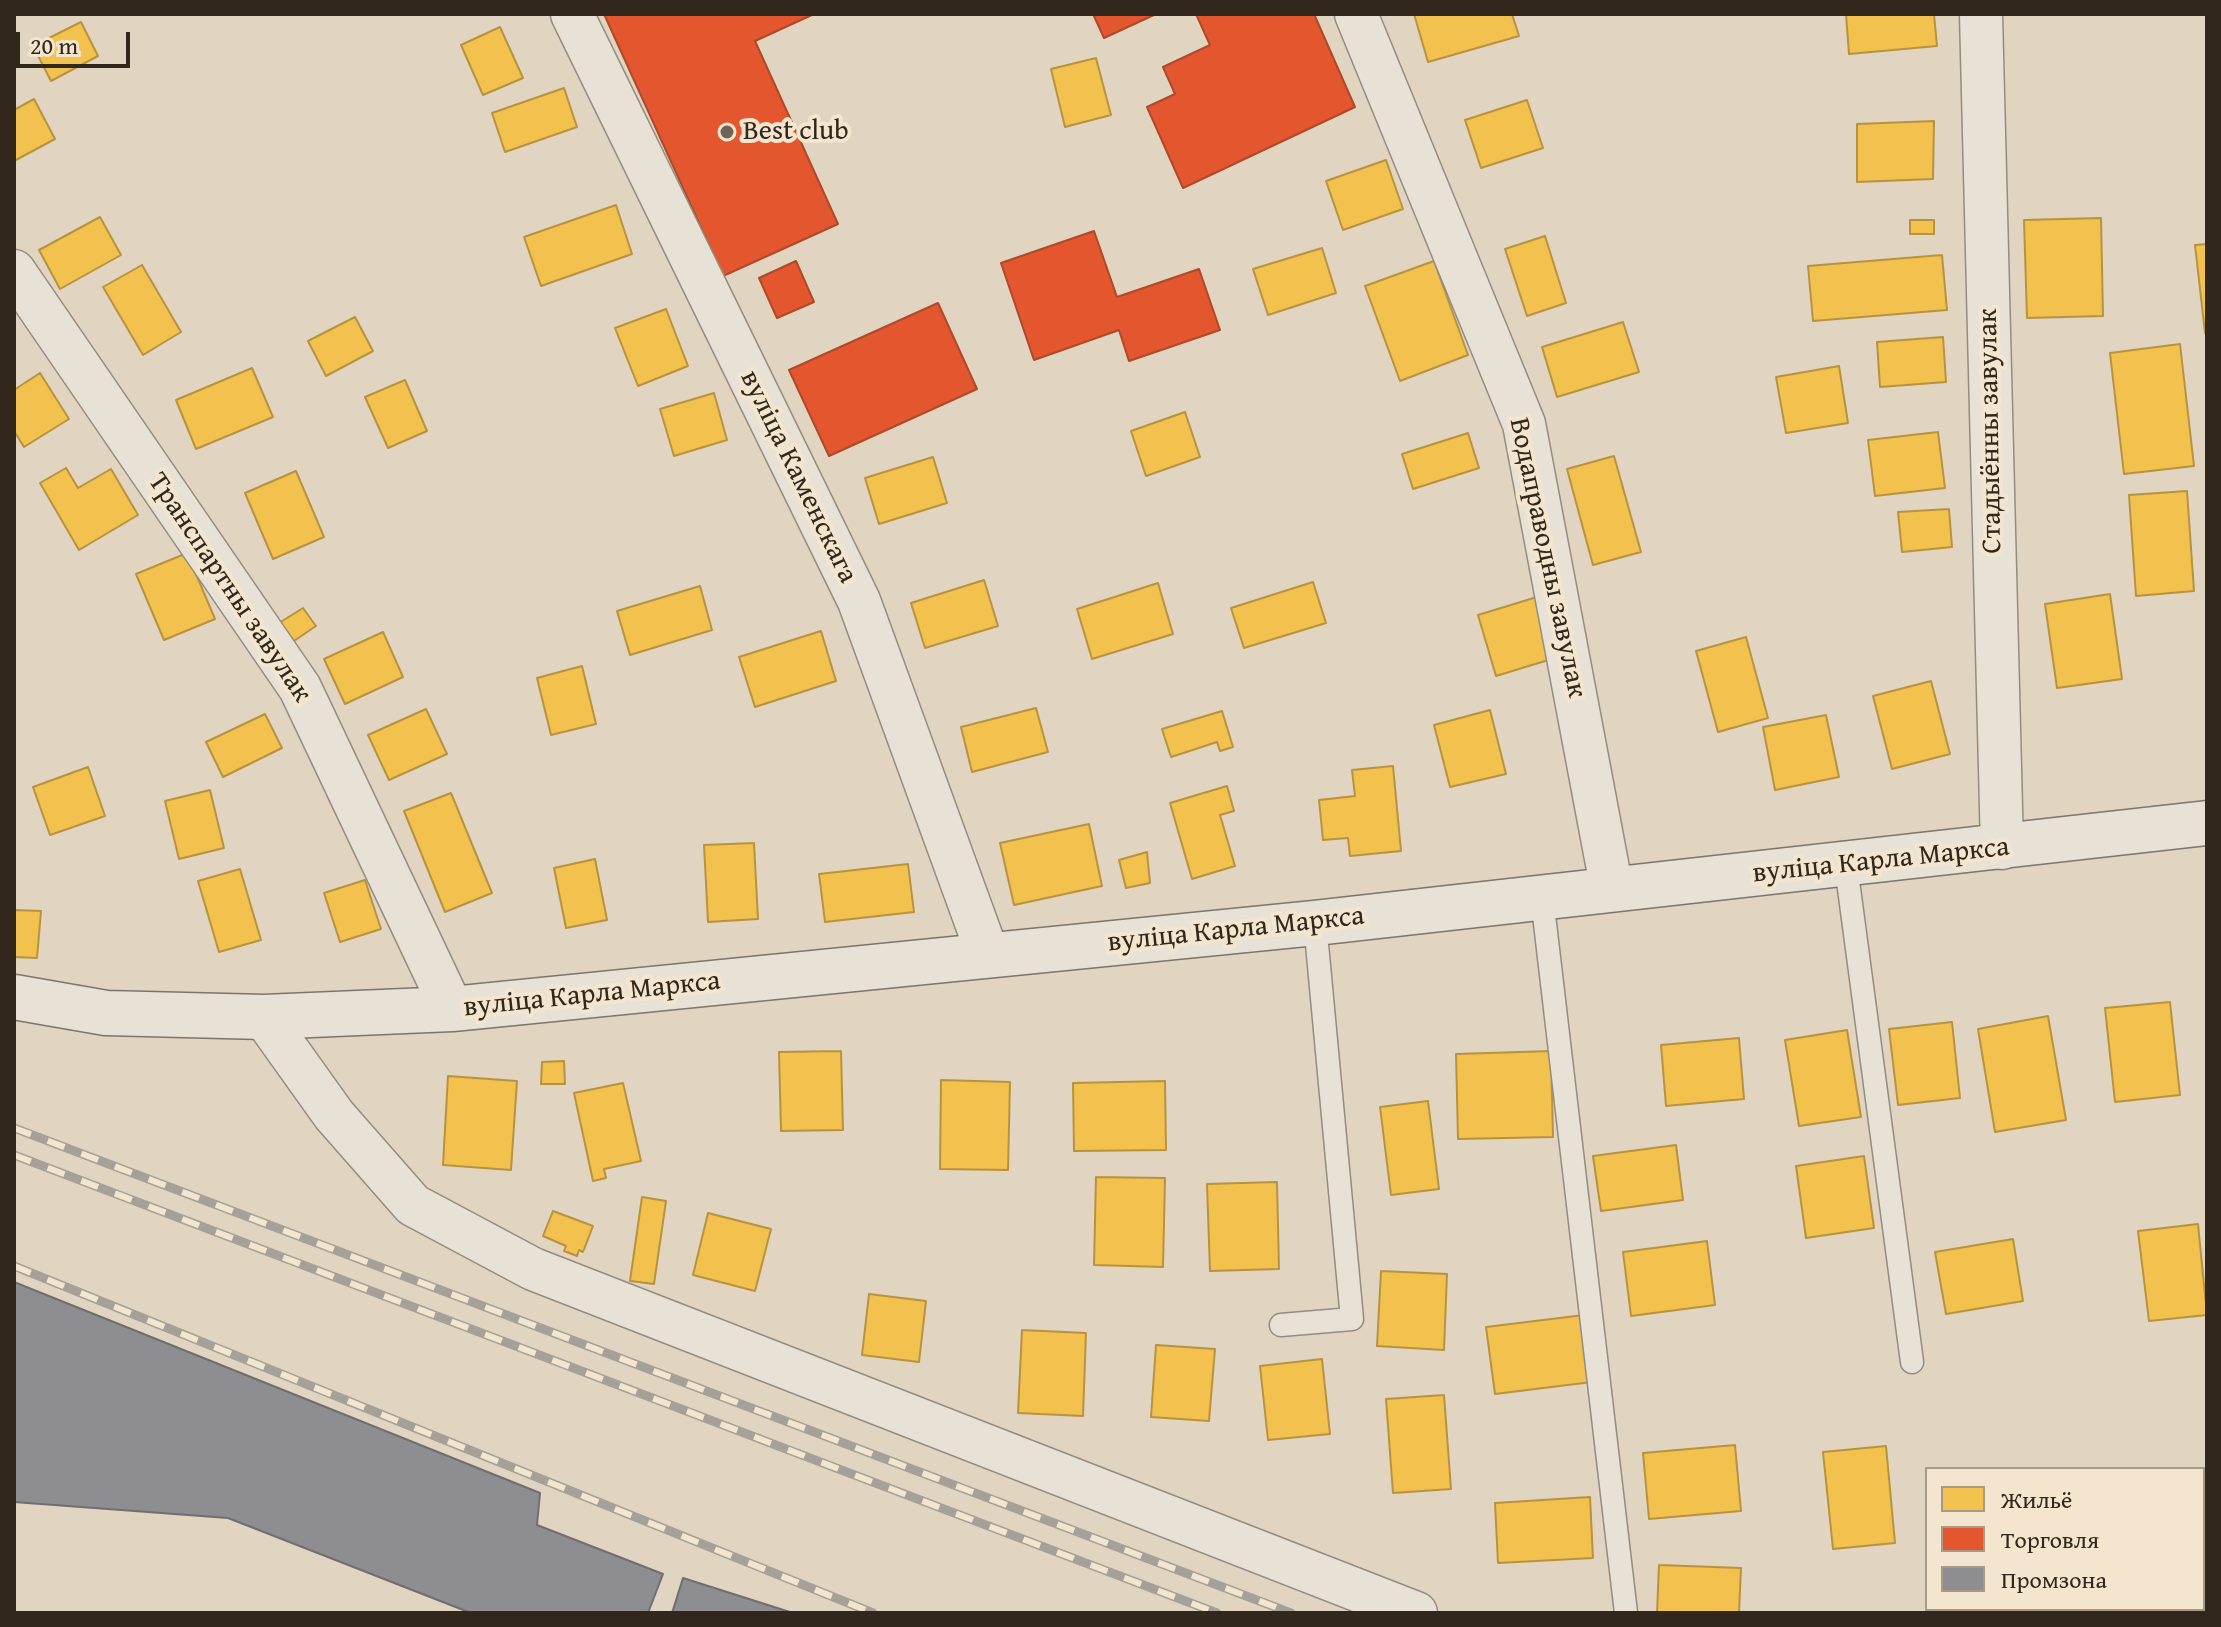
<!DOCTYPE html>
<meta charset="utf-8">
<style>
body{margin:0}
#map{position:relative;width:2221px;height:1627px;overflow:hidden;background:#e1d4c0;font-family:"Gentium Book Plus",serif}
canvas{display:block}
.frame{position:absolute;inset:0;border:16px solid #31271c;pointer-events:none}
.legend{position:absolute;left:1925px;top:1467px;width:280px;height:144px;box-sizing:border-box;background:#f4e6ce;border:2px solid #a69a87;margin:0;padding:10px 14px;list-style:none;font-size:24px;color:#31271c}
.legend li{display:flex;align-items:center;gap:16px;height:40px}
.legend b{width:40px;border:2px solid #a69a87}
.scale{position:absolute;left:16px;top:32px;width:114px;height:36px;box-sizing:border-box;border:4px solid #31271c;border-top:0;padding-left:10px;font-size:24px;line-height:28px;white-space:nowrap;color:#31271c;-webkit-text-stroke:6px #f4e6ce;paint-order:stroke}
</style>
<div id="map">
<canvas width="2221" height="1627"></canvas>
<div class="frame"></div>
<ul class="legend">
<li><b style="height:22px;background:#f2c14e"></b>Жильё</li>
<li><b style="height:22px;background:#e4572e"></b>Торговля</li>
<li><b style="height:22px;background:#8d8d92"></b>Промзона</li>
</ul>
<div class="scale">20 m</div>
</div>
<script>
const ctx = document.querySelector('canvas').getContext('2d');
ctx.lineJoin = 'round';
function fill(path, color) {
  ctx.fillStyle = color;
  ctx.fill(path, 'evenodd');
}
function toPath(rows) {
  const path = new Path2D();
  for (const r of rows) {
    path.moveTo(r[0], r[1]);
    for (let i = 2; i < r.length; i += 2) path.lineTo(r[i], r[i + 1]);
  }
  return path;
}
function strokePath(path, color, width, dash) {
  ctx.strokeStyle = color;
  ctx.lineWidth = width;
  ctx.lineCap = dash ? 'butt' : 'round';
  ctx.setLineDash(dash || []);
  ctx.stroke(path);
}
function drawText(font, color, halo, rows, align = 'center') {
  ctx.font = font + ' "Gentium Book Plus",serif';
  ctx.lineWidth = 8;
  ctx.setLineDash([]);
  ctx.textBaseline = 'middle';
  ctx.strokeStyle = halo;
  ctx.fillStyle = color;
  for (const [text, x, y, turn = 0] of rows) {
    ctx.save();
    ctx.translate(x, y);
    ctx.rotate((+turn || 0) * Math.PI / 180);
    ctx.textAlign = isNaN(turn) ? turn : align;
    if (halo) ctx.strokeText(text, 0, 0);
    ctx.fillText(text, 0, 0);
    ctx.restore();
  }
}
const homes = toPath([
 [1414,14,1512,14,1519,36,1428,62,1414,14],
 [1846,14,1934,14,1937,46,1849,54,1846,14],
 [81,22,98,56,51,81,33,46,81,22],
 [500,27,523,78,483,95,461,45,500,27],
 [1096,58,1111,115,1065,127,1051,69,1096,58],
 [564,88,577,127,505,152,492,113,564,88],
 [34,99,55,139,14,161,14,110,34,99],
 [1527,100,1543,148,1481,168,1465,120,1527,100],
 [1934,121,1933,179,1857,182,1857,124,1934,121],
 [1386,160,1403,209,1343,230,1326,181,1386,160],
 [616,205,632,254,541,286,524,237,616,205],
 [100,217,121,255,60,289,39,250,100,217],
 [2101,218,2103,316,2027,318,2024,220,2101,218],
 [1910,220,1934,220,1934,234,1910,234,1910,220],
 [1545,236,1566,303,1527,316,1505,249,1545,236],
 [2207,244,2207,332,2205,333,2195,245,2207,244],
 [1322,248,1336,293,1268,315,1253,269,1322,248],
 [1942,255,1947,310,1813,321,1808,266,1942,255],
 [1434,261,1468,355,1400,381,1365,286,1434,261],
 [142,265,181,332,143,355,103,287,142,265],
 [666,309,688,366,638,386,615,328,666,309],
 [355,317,373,351,326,376,308,341,355,317],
 [1623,322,1639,372,1557,397,1542,347,1623,322],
 [1943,337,1946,382,1880,387,1877,342,1943,337],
 [2180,344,2194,466,2124,474,2110,353,2180,344],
 [1839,366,1848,423,1786,433,1776,377,1839,366],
 [252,368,273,417,196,449,176,400,252,368],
 [40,373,69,419,24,447,14,431,14,390,40,373],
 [405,380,427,431,388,448,365,397,405,380],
 [714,393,727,440,674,456,660,409,714,393],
 [1185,412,1200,457,1146,476,1131,431,1185,412],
 [1938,432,1945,488,1875,496,1868,440,1938,432],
 [1468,433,1479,468,1413,489,1402,454,1468,433],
 [1614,456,1641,552,1593,565,1567,469,1614,456],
 [933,457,947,503,879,524,865,478,933,457],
 [66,468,78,488,111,469,138,515,79,550,40,483,66,468],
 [296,471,324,537,273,559,245,493,296,471],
 [2187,491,2194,591,2136,596,2129,495,2187,491],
 [1949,509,1952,547,1902,552,1898,512,1949,509],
 [187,553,215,619,164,640,136,574,187,553],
 [984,580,998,626,925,648,911,603,984,580],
 [1313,582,1326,623,1244,648,1231,608,1313,582],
 [1158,583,1173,634,1092,659,1077,609,1158,583],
 [700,586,712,630,630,655,617,611,700,586],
 [2110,594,2122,679,2057,688,2045,604,2110,594],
 [1537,597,1555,658,1496,676,1478,615,1537,597],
 [303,608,316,626,291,643,279,623,303,608],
 [821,631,836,681,755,707,739,657,821,631],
 [383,632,403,677,345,704,324,659,383,632],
 [1746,637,1768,718,1718,732,1696,651,1746,637],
 [582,666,596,724,551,735,537,678,582,666],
 [1931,681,1950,754,1892,769,1873,696,1931,681],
 [1036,708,1048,752,972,772,961,727,1036,708],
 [426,709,447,754,389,780,368,735,426,709],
 [1490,710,1506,774,1450,787,1434,725,1490,710],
 [1222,711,1233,747,1220,751,1217,742,1171,757,1162,729,1222,711],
 [265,714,282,748,223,777,206,742,265,714],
 [1826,715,1839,777,1775,790,1763,727,1826,715],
 [1393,766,1401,851,1350,856,1348,838,1323,840,1319,800,1355,796,1352,770,1393,766],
 [88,767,105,816,50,835,33,787,88,767],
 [1227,786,1234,811,1220,815,1235,866,1192,879,1170,803,1227,786],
 [210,790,224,848,179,859,165,801,210,790],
 [451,793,492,893,445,912,404,811,451,793],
 [1089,824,1102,886,1014,905,1000,843,1089,824],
 [754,843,758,919,708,922,704,845,754,843],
 [1147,852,1150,883,1126,888,1119,860,1147,852],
 [595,859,607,920,566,928,554,868,595,859],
 [908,864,914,912,825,922,819,874,908,864],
 [240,869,261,940,219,952,198,881,240,869],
 [365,880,381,929,340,942,324,893,365,880],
 [14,910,41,911,37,958,14,957,14,910],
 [2170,1002,2180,1095,2115,1102,2105,1008,2170,1002],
 [2048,1016,2066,1120,1995,1132,1978,1029,2048,1016],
 [1952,1022,1960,1098,1898,1105,1889,1029,1952,1022],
 [1847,1030,1861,1117,1799,1126,1785,1040,1847,1030],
 [1739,1038,1744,1099,1666,1106,1661,1045,1739,1038],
 [841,1051,843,1130,781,1131,779,1052,841,1051],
 [1551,1051,1553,1137,1458,1139,1456,1054,1551,1051],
 [564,1061,565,1084,541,1084,542,1062,564,1061],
 [448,1076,517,1081,511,1170,443,1165,448,1076],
 [941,1080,1010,1082,1008,1170,940,1169,941,1080],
 [1165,1081,1166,1150,1074,1151,1073,1083,1165,1081],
 [623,1083,641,1161,604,1169,606,1178,593,1181,574,1093,623,1083],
 [1428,1101,1439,1189,1391,1195,1380,1107,1428,1101],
 [1676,1145,1683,1200,1601,1211,1593,1156,1676,1145],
 [1864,1156,1874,1228,1806,1238,1796,1166,1864,1156],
 [1096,1177,1165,1178,1163,1267,1094,1265,1096,1177],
 [1277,1182,1279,1269,1210,1271,1207,1184,1277,1182],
 [642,1197,666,1201,654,1284,630,1281,642,1197],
 [553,1211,593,1226,583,1252,579,1250,577,1256,564,1251,566,1246,543,1236,553,1211],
 [708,1213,771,1229,755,1291,693,1275,708,1213],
 [2198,1224,2207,1315,2149,1321,2138,1231,2198,1224],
 [2013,1239,2023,1301,1946,1314,1935,1252,2013,1239],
 [1707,1241,1715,1305,1631,1316,1623,1252,1707,1241],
 [1381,1271,1447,1274,1444,1350,1377,1346,1381,1271],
 [869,1294,926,1301,919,1362,862,1355,869,1294],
 [1584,1315,1592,1382,1495,1394,1486,1327,1584,1315],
 [1022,1330,1086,1333,1083,1416,1018,1413,1022,1330],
 [1156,1345,1215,1349,1209,1421,1151,1417,1156,1345],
 [1322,1359,1330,1434,1268,1440,1260,1366,1322,1359],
 [1444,1395,1451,1489,1393,1493,1386,1399,1444,1395],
 [1735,1445,1741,1511,1649,1519,1643,1453,1735,1445],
 [1886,1446,1895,1543,1833,1549,1823,1452,1886,1446],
 [1590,1497,1593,1558,1498,1563,1495,1503,1590,1497],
 [2203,1504,2207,1504,2207,1570,2203,1570,2203,1504],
 [1659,1565,1741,1568,1739,1613,1657,1613,1659,1565],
 [2073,1609,2122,1609,2122,1613,2047,1613,2073,1609]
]);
const shops = toPath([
 [604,14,814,14,755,41,838,224,723,276,604,14],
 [1093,14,1156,14,1104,38,1093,14],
 [1196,14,1314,14,1355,107,1183,188,1147,107,1175,94,1163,67,1210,45,1196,14],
 [1094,231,1117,297,1199,269,1220,330,1129,361,1119,330,1034,360,1001,263,1094,231],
 [796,261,814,302,777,318,759,278,796,261],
 [938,303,977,389,829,456,789,370,938,303]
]);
const industry = toPath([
 [14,1282,540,1493,537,1525,663,1574,648,1613,471,1613,228,1518,14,1502,14,1282],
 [683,1578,793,1613,672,1613,683,1578]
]);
const service = toPath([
 [1846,866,1912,1362],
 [1542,898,1626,1613],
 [1281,1325,1352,1319,1315,923]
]);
const minor = toPath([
 [572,14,859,601,988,955],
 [1356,14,1524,424,1612,890],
 [1981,14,2002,848],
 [14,271,300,688,452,1009],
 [264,1017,334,1115,413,1205,533,1269,1416,1613]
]);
const secondary = toPath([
 [14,997,106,1013,264,1017,452,1009,1315,923,2207,823]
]);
const rail = toPath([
 [14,1128,1291,1613],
 [14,1155,1217,1613],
 [14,1266,873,1613]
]);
const markers = [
 [727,132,8,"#6f6455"]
];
const poiNames = [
 ["Best club",743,132]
];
const streetNames = [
 ["Стадыённы завулак",1991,431,-91],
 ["вуліца Каменскага",798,477,64],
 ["Водаправодны завулак",1547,558,78],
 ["Транспартны завулак",229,588,56],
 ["вуліца Карла Маркса",1881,861,-6],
 ["вуліца Карла Маркса",1236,930,-6],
 ["вуліца Карла Маркса",592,995,-6]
];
fill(homes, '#f2c14e');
strokePath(homes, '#b8933f', 2);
fill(shops, '#e4572e');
strokePath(shops, '#ae4929', 2);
fill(industry, '#8d8d92');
strokePath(industry, '#716e6f', 2);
strokePath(service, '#958c80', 25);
strokePath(minor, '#958c80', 45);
strokePath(secondary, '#7c756a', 47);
strokePath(service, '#e7e1d6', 22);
strokePath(minor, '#e7e1d6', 42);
strokePath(secondary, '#e7e1d6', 44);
strokePath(rail, '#a6a198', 9);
strokePath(rail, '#f4e6ce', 6, [18]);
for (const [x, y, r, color] of markers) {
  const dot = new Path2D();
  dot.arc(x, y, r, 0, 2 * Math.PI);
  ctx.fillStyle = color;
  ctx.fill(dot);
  strokePath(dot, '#f4e6ce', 3);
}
drawText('28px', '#31271c', '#f4e6ce', poiNames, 'left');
drawText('28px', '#31271c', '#f4e6ce', streetNames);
</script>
